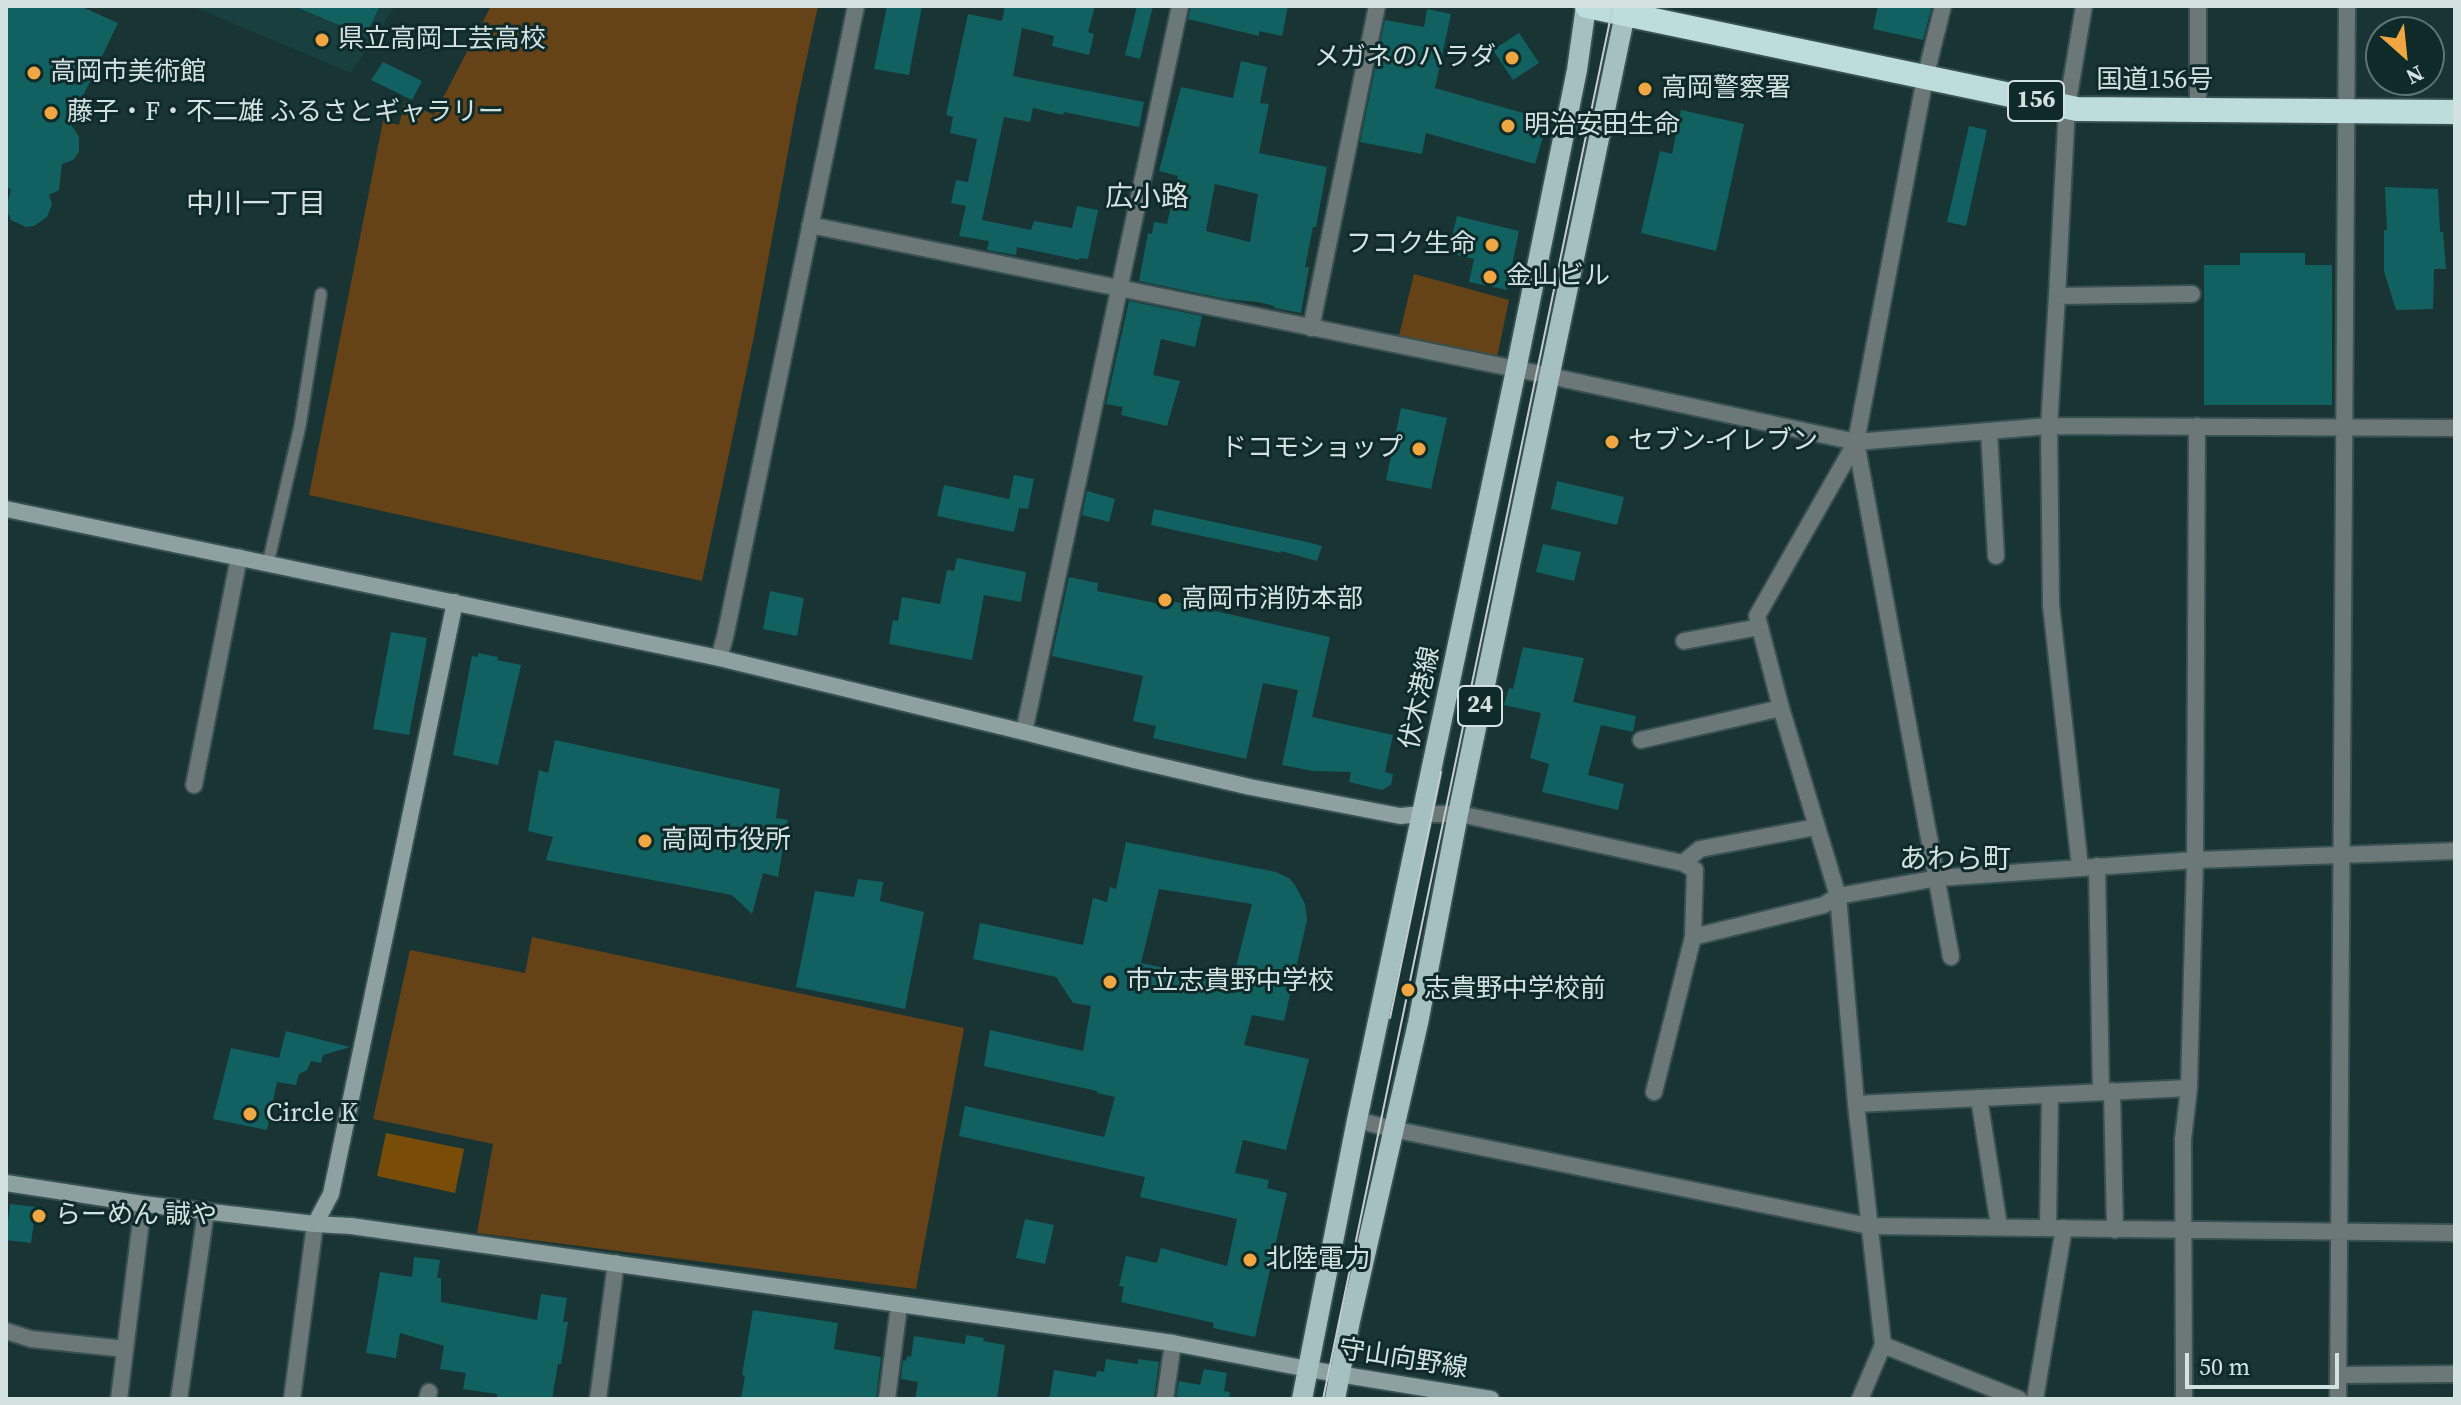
<!DOCTYPE html>
<meta charset="utf-8">
<style>
body{margin:0}
#map{position:relative;width:2461px;height:1405px;overflow:hidden;background:#183534;font-family:"Source Serif 4",serif}
canvas{display:block}
.frame{position:absolute;inset:0;border:8px solid #d2e2e1;pointer-events:none}
.north{position:absolute;left:2365px;top:16px;width:80px;height:80px;box-sizing:border-box;background:#0e2b2a;border:2px solid #5c7473;border-radius:50%;rotate:153deg;font-size:22px;font-weight:700;line-height:32px;text-align:center;color:#d2e2e1}
.north::after{content:'';display:block;margin:auto;width:28px;height:36px;background:#f1a640;clip-path:polygon(50% 0,100% 100%,50% 72%,0 100%)}
.scale{position:absolute;left:2185px;top:1353px;width:154px;height:36px;box-sizing:border-box;border:4px solid #d2e2e1;border-top:0;padding-left:10px;font-size:24px;line-height:28px;white-space:nowrap;color:#d2e2e1;-webkit-text-stroke:6px #0e2b2a;paint-order:stroke}
</style>
<div id="map">
<canvas width="2461" height="1405"></canvas>
<div class="frame"></div>
<div class="north">N</div>
<div class="scale">50 m</div>
</div>
<script>
const ctx = document.querySelector('canvas').getContext('2d');
ctx.lineJoin = 'round';
function fill(path, color) {
  ctx.fillStyle = color;
  ctx.fill(path, 'evenodd');
}
function toPath(rows) {
  const path = new Path2D();
  for (const r of rows) {
    path.moveTo(r[0], r[1]);
    for (let i = 2; i < r.length; i += 2) path.lineTo(r[i], r[i + 1]);
  }
  return path;
}
function strokePath(path, color, width, dash) {
  ctx.strokeStyle = color;
  ctx.lineWidth = width;
  ctx.lineCap = dash ? 'butt' : 'round';
  ctx.setLineDash(dash || []);
  ctx.stroke(path);
}
function drawText(font, color, halo, rows, align = 'center') {
  ctx.font = font + ' "Source Serif 4","Noto Sans JP",serif';
  ctx.lineWidth = 6;
  ctx.setLineDash([]);
  ctx.textBaseline = 'middle';
  ctx.strokeStyle = halo;
  ctx.fillStyle = color;
  for (const [text, x, y, turn = 0] of rows) {
    ctx.save();
    ctx.translate(x, y);
    ctx.rotate((+turn || 0) * Math.PI / 180);
    ctx.textAlign = isNaN(turn) ? turn : align;
    if (halo) ctx.strokeText(text, 0, 0);
    ctx.fillText(text, 0, 0);
    ctx.restore();
  }
}
const built = toPath([
 [192,6,395,6,351,73]
]);
const green = toPath([
 [491,6,818,6,797,103,754,336,702,581,309,495,383,121,399,125,405,101,434,115],
 [1414,274,1509,300,1496,362,1398,340],
 [532,937,964,1028,916,1289,477,1233,493,1144,373,1119,410,950,525,973]
]);
const water = toPath([
 [386,1133,464,1149,455,1193,377,1176]
]);
const building = toPath([
 [6,6,80,6,118,23,70,123,79,137,79,152,73,160,62,164,59,190,49,195,52,204,47,217,34,226,26,227,11,220,6,208,11,191,6,184],
 [294,6,380,6,365,36],
 [887,6,922,6,909,75,874,69],
 [1005,6,1095,6,1088,32,1094,34,1089,55,1052,46,1054,36,1022,28,1013,76,1144,102,1139,127,1064,112,1063,115,1033,108,1030,122,1004,117,982,220,1031,230,1034,221,1072,228,1077,206,1098,210,1088,259,1079,258,1079,260,1017,247,1016,255,1004,253,987,250,989,241,959,236,966,206,951,203,956,180,968,182,977,139,950,133,953,117,946,115,968,14,1002,21],
 [1137,6,1153,6,1140,59,1125,55],
 [1191,6,1288,6,1282,36,1259,31,1259,36,1188,19],
 [1878,6,1932,6,1923,40,1873,29],
 [1427,9,1451,14,1435,88,1548,120,1535,164,1426,133,1422,154,1360,142,1385,20,1424,27],
 [1519,33,1539,63,1513,80,1493,50],
 [1241,61,1267,67,1260,103,1269,104,1259,153,1327,167,1316,227,1313,227,1305,267,1309,267,1301,313,1274,308,1274,306,1258,302,1226,299,1139,281,1148,233,1152,234,1154,222,1167,224,1178,176,1159,171,1181,87,1233,98],
 [1215,184,1258,194,1250,242,1206,231],
 [383,62,422,81,412,100,371,80],
 [1681,110,1744,124,1716,251,1641,233,1660,151,1672,154],
 [1969,126,1987,130,1966,226,1947,222],
 [2385,187,2438,189,2440,232,2443,232,2446,269,2434,269,2433,309,2396,310,2384,271,2384,230,2387,230],
 [1457,216,1519,231,1507,290,1469,282,1474,259,1448,253],
 [2240,253,2305,253,2305,265,2332,265,2332,405,2204,405,2204,265,2240,265],
 [1129,301,1202,316,1195,347,1161,339,1153,375,1180,381,1167,426,1121,415,1123,407,1106,404],
 [1401,408,1447,418,1431,489,1386,480],
 [1014,475,1034,479,1028,509,1019,508,1014,532,937,516,944,485,1009,499],
 [1557,481,1624,497,1617,525,1551,509],
 [1087,491,1115,499,1109,522,1082,515],
 [1154,509,1307,542,1322,546,1317,561,1281,551,1281,553,1151,525],
 [1543,544,1581,552,1574,581,1536,572],
 [957,558,1026,572,1021,602,984,595,972,660,889,644,893,620,898,621,902,597,940,604,947,570,954,571],
 [1069,577,1098,583,1097,591,1170,606,1171,601,1330,637,1312,717,1393,735,1385,772,1393,774,1391,785,1382,790,1349,782,1351,772,1313,771,1282,765,1298,690,1263,683,1246,759,1153,738,1156,726,1133,721,1143,676,1052,656],
 [770,591,804,598,797,636,763,629],
 [391,632,427,638,409,735,373,729],
 [1523,647,1584,658,1573,702,1636,716,1633,732,1601,725,1588,775,1624,784,1618,810,1542,792,1549,764,1530,758,1541,713,1504,705,1509,688,1513,689],
 [478,653,498,657,497,660,521,665,498,765,453,755,472,656,478,657],
 [555,740,780,789,776,818,788,820,778,877,763,873,752,914,732,895,546,860,553,837,528,831,539,770,548,773],
 [1126,842,1276,872,1289,878,1295,885,1305,904,1307,920,1284,1021,1252,1015,1244,1045,1309,1059,1286,1150,1243,1140,1235,1173,1269,1180,1267,1188,1287,1193,1255,1337,1213,1328,1214,1323,1121,1302,1124,1287,1119,1286,1126,1256,1157,1263,1161,1248,1227,1266,1237,1219,1140,1197,1145,1177,959,1136,965,1106,1104,1137,1115,1097,1097,1093,1097,1091,984,1066,990,1030,1083,1051,1091,1006,1073,1003,1056,977,973,959,980,923,1083,945,1093,898,1107,902,1110,887,1116,889],
 [1159,889,1252,904,1232,982,1141,963],
 [858,879,883,882,880,901,924,912,905,1009,796,987,815,891,854,897],
 [286,1031,350,1047,323,1055,321,1063,311,1061,307,1070,299,1074,296,1085,277,1082,267,1130,213,1119,231,1048,279,1058],
 [10,1204,36,1207,31,1243,6,1240],
 [1025,1219,1054,1225,1045,1264,1016,1258],
 [414,1257,440,1260,437,1278,441,1278,441,1302,537,1320,541,1294,567,1298,563,1322,568,1322,561,1364,558,1364,552,1399,511,1399,497,1397,497,1394,463,1389,466,1373,440,1369,444,1346,400,1333,396,1358,366,1353,380,1272,412,1277],
 [753,1310,838,1323,834,1349,881,1357,876,1399,741,1399,745,1376,742,1375],
 [966,1335,984,1338,983,1341,1005,1345,997,1399,915,1399,918,1382,901,1379,903,1360,906,1361,907,1356,911,1357,914,1336,965,1344],
 [1106,1359,1138,1364,1138,1359,1159,1362,1154,1399,1049,1399,1054,1370,1096,1377,1097,1371,1104,1372],
 [1204,1369,1227,1373,1224,1391,1230,1392,1229,1399,1188,1399,1176,1396,1179,1381,1200,1385]
]);
const lane = toPath([
 [268,563,300,426,321,294]
]);
const street = toPath([
 [2084,6,2067,107,2057,296,2192,294],
 [2198,110,2198,6],
 [810,225,1536,373,1856,442,2049,426,2455,428],
 [2057,296,2049,426,2051,605,2080,867],
 [1311,328,1377,6],
 [1989,431,1996,556],
 [1856,442,1951,957],
 [1684,641,1760,627],
 [719,658,725,637,856,6],
 [1024,732,1180,6],
 [1641,740,1781,708],
 [194,785,239,557],
 [1423,814,1458,814,1474,817,1683,863,1695,870,1693,937,1654,1092],
 [1683,863,1700,849,1816,827],
 [2097,866,2101,1092],
 [1693,937,1824,905,1838,896,1938,878,2195,860,2455,851],
 [2112,1091,2115,1230],
 [1979,1098,1999,1226],
 [1856,1104,2189,1088],
 [1357,1120,1392,1129,1869,1226,2455,1233],
 [2048,1228,2050,1095],
 [6,1331,31,1339,125,1349],
 [1883,1345,2019,1399],
 [2338,1375,2455,1374],
 [119,1399,143,1204],
 [179,1399,206,1211],
 [292,1399,315,1224],
 [427,1399,429,1392],
 [598,1399,616,1263],
 [887,1399,899,1306],
 [1165,1399,1173,1343],
 [1860,1399,1883,1345,1856,1104,1838,896,1781,708,1757,616,1856,442,1925,78,1943,6],
 [2035,1399,2064,1228],
 [2184,1399,2183,1139,2189,1088,2195,860,2197,426],
 [2338,1399,2347,6]
]);
const secondary = toPath([
 [6,509,719,658,1024,732,1134,760,1250,787,1400,816,1423,814],
 [6,1183,143,1204,315,1224,351,1226,1173,1343,1308,1369,1491,1399],
 [315,1224,331,1194,455,602]
]);
const primary = toPath([
 [1302,1399,1357,1120,1516,370,1577,70,1586,6],
 [1335,1399,1350,1321,1418,1023,1458,814,1625,14]
]);
const highway = toPath([
 [1587,6,2077,109,2455,112]
]);
const tram = toPath([
 [1390,1018,1441,772],
 [1323,1399,1613,6]
]);
const markers = [
 [322,40,8,"#f1a640"],
 [1512,58,8,"#f1a640"],
 [34,73,8,"#f1a640"],
 [1645,89,8,"#f1a640"],
 [51,113,8,"#f1a640"],
 [1508,126,8,"#f1a640"],
 [1492,245,8,"#f1a640"],
 [1490,277,8,"#f1a640"],
 [1612,442,8,"#f1a640"],
 [1419,449,8,"#f1a640"],
 [1165,600,8,"#f1a640"],
 [645,841,8,"#f1a640"],
 [1110,982,8,"#f1a640"],
 [1408,990,8,"#f1a640"],
 [250,1114,8,"#f1a640"],
 [39,1216,8,"#f1a640"],
 [1250,1260,8,"#f1a640"]
];
const shields = [
 [2036,101,56],
 [1480,706,44]
];
const shieldNames = [
 ["156",2036,101],
 ["24",1480,706]
];
const poiNames = [
 ["県立高岡工芸高校",338,40],
 ["メガネのハラダ",1496,58,"right"],
 ["高岡市美術館",50,73],
 ["高岡警察署",1661,89],
 ["藤子・F・不二雄 ふるさとギャラリー",67,113],
 ["明治安田生命",1524,126],
 ["フコク生命",1476,245,"right"],
 ["金山ビル",1506,277],
 ["セブン-イレブン",1628,442],
 ["ドコモショップ",1403,449,"right"],
 ["高岡市消防本部",1181,600],
 ["高岡市役所",661,841],
 ["市立志貴野中学校",1126,982],
 ["志貴野中学校前",1424,990],
 ["Circle K",266,1114],
 ["らーめん 誠や",55,1216],
 ["北陸電力",1266,1260]
];
const streetNames = [
 ["国道156号",2155,81],
 ["伏木港線",1421,698,-78],
 ["守山向野線",1403,1360,9]
];
const neighbourhoodNames = [
 ["広小路",1147,199],
 ["中川一丁目",256,206],
 ["あわら町",1955,861]
];
fill(built, '#18403f');
fill(green, '#654316');
fill(water, '#794d07');
fill(building, '#106160');
strokePath(lane, '#365150', 15);
strokePath(street, '#365150', 20);
strokePath(secondary, '#365150', 20);
strokePath(primary, '#365150', 24);
strokePath(highway, '#365150', 28);
strokePath(lane, '#6b7877', 11);
strokePath(street, '#6b7877', 16);
strokePath(secondary, '#8ca1a0', 16);
strokePath(primary, '#a5c1bf', 20);
strokePath(highway, '#bcdddc', 24);
strokePath(tram, '#bfd0cf', 2);
for (const [x, y, r, color] of markers) {
  const dot = new Path2D();
  dot.arc(x, y, r, 0, 2 * Math.PI);
  ctx.fillStyle = color;
  ctx.fill(dot);
  strokePath(dot, '#0e2b2a', 3);
}
for (const [x, y, w] of shields) {
  const box = new Path2D();
  box.roundRect(x - w / 2, y - 20, w, 40, 6);
  ctx.fillStyle = '#0e2b2a';
  ctx.fill(box);
  strokePath(box, '#d2e2e1', 2);
}
drawText('bold 24px', '#d2e2e1', null, shieldNames);
drawText('26px', '#d2e2e1', '#0e2b2a', poiNames, 'left');
drawText('26px', '#d2e2e1', '#0e2b2a', streetNames);
drawText('28px', '#d2e2e1', '#0e2b2a', neighbourhoodNames);
</script>
